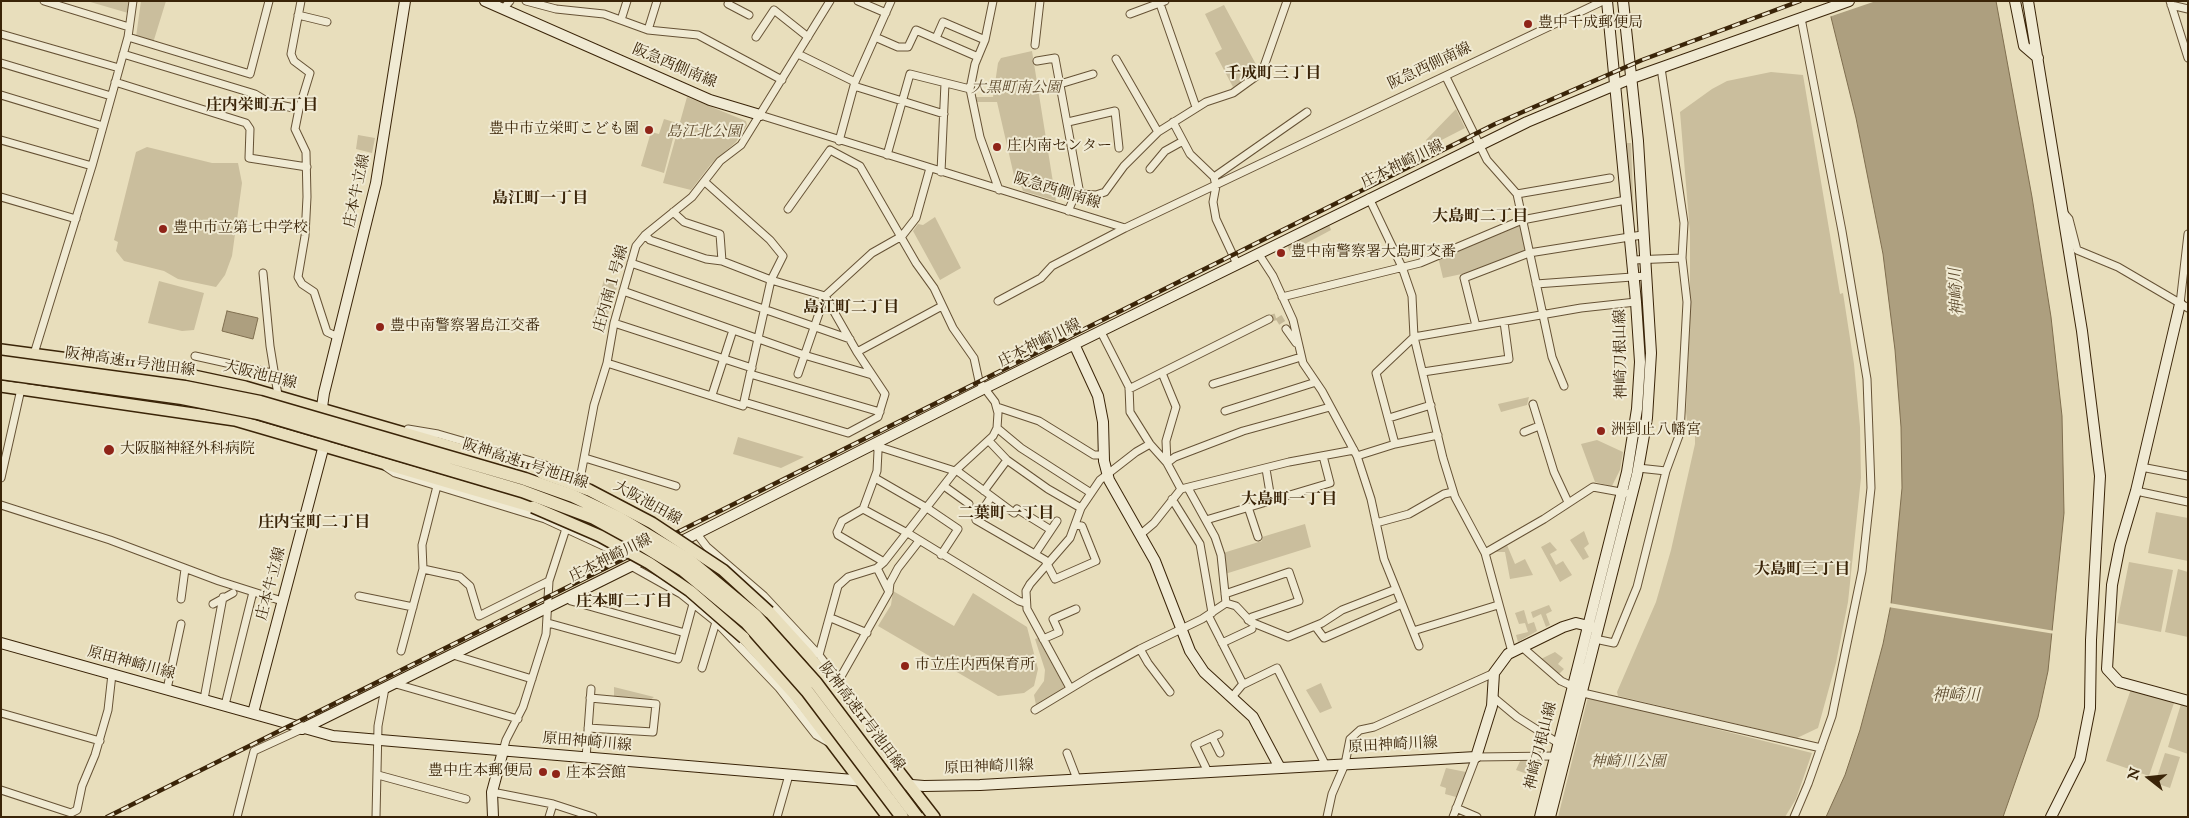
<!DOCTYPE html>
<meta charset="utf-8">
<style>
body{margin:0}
#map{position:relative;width:2189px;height:818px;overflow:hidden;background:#e8debc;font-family:"IM FELL English",serif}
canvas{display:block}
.frame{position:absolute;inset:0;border:2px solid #3a2408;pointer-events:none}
.north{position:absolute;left:2124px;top:753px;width:50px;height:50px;-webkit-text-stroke:4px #f0ead3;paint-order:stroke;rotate:286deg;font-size:14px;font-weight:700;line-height:20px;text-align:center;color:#3a2408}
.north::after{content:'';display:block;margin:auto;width:18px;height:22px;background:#3a2408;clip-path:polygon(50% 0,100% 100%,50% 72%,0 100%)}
</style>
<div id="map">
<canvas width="2189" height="818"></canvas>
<div class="frame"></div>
<div class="north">N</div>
</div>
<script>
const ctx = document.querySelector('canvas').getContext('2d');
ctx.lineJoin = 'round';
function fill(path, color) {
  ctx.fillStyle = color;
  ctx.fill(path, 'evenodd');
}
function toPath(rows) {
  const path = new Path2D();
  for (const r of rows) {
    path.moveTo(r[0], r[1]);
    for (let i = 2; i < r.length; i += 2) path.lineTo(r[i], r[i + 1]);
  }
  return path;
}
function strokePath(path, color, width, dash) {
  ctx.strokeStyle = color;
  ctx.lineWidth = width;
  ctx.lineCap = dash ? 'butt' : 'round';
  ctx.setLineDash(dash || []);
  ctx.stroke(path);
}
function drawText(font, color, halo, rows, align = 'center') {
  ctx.font = font + ' "IM FELL English","Noto Serif JP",serif';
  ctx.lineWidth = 4;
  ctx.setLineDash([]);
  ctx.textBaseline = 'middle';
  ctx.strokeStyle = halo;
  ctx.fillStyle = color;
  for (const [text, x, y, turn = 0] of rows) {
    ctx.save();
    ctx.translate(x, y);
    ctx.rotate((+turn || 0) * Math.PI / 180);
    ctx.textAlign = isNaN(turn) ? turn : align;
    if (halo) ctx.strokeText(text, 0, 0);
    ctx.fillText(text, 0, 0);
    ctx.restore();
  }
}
const green = toPath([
 [87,1,130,1,128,13],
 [141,1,166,1,153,43,136,37],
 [1224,5,1259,70,1233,87,1215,53,1222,49,1205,14],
 [1032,51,1056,201,1023,191,1020,183,1015,180,997,102,976,102,974,97,993,97,998,63,1001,58],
 [1771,72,1803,75,1840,294,1843,293,1854,364,1860,427,1861,478,1848,602,1836,663,1818,728,1797,738,1618,696,1617,692,1656,602,1671,550,1695,444,1695,424,1687,421,1686,412,1690,320,1690,233,1680,112,1712,89,1727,81],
 [687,97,746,121,747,125,736,142,711,164,691,190,663,183],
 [1456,109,1465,128,1428,147,1426,140],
 [664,119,677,123,664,173,641,166,651,132,659,134],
 [358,135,375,138,372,153,356,149],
 [1627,143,1631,143,1634,221,1627,162],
 [147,147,212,163,238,163,242,183,232,256,225,275,216,287,178,279,164,271,124,261,116,251,118,242,114,240,136,152],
 [935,217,961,268,940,280,913,231,918,224,923,225],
 [1521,223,1527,251,1476,271,1443,278,1438,257],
 [1329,224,1331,230,1290,252,1287,245],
 [604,280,618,284,606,321,593,317],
 [159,281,204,293,194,330,182,331,148,323],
 [1529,397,1527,405,1501,412,1498,404],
 [738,437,804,457,781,468,733,454],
 [1597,440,1623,452,1620,470,1612,486,1595,482,1581,444],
 [2156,512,2188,518,2188,561,2148,553],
 [1305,524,1311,547,1225,574,1223,553,1262,541,1262,537],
 [1584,531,1589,544,1584,548,1589,557,1583,560,1570,540],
 [1550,542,1557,550,1550,554,1556,565,1563,561,1572,575,1560,582,1541,547],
 [1507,545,1515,564,1525,559,1533,575,1510,579,1505,552,1493,552],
 [2129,562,2173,570,2161,632,2117,623],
 [2178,569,2188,572,2188,637,2165,632],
 [893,591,954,626,973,593,1027,627,1038,669,1034,686,1024,693,998,696,878,626,891,605],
 [1549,605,1552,611,1546,614,1550,625,1546,627,1541,614,1533,618,1531,612],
 [1524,610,1528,624,1534,622,1537,631,1518,642,1516,635,1528,632,1525,623,1519,624,1515,613],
 [1038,638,1064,686,1062,690,1036,705,1034,695,1044,681,1045,670,1035,639],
 [1555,652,1563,658,1558,664,1564,669,1558,675,1541,659],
 [1321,683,1332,708,1320,713,1306,690],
 [614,687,654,697,650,700,614,697],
 [2131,689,2174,703,2149,776,2106,761],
 [1588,697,1812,753,1796,799,1785,817,1558,817],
 [2181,704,2188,706,2188,754,2168,747],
 [2165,753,2180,757,2170,788,2155,783],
 [1536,758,1530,775,1516,770,1521,759],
 [1446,768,1466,772,1456,797,1445,794,1446,788,1440,786]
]);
const water = toPath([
 [1827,1,1996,1,2032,197,2051,317,2062,416,2064,513,2048,671,2038,717,2003,817,1826,817,1845,775,1860,730,1883,644,1891,604,1902,488,1901,427,1895,350,1883,254,1856,118,1827,1],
 [227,311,258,318,253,339,222,331,227,311]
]);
const pier = toPath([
 [1824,1,1876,1,1829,17],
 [1889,603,2055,631,2055,634,1888,607]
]);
const streetTunnel = toPath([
 [1269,319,1278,316,1286,329]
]);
const street = toPath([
 [44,1,129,27],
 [526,1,556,9,604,14,648,30,698,35,782,80],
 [729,1,728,4,749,15],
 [858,1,886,13],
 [993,1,985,40,975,64,970,89,980,137,999,190],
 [1159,1,1196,107],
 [2170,1,2188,58],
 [2171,5,2188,9],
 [503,9,510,1],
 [1130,14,1165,1],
 [298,15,327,22],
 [621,20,627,1],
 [648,30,657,1],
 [1,34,119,68],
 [128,37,250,74,269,1],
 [756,37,774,10,808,37],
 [875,37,898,47,908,47,916,30,978,57],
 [936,38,943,22,985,40],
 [1035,45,1040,1],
 [123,54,255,94,270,103,299,109,310,73,294,61,291,54,301,1],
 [798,54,855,82],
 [1116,59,1158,132],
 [1037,61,1055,58,1080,194],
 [1,63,111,96],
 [1446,77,1487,160,1517,194,1552,357,1564,386],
 [115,82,246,123,250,129,249,158,307,167],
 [1060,84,1093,74],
 [854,86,944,114],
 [1,95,103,126],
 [299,109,295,129,306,152,307,197,305,236,298,277,302,284,314,292,327,332,338,337],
 [760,115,1125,228,1603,1],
 [1068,122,1115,111,1119,148],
 [1173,122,1190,154,1214,177,1216,186,1213,202,1216,219,1237,264],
 [1,140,92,166],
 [839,141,855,82,891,1],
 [887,155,910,74,970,89],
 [1150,169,1165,151,1183,141],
 [941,172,945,83],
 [1214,177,1307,112],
 [1517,194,1610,178],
 [1,197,76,219],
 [1369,198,1402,267,1412,296,1414,337,1443,458,1455,497,1485,553,1544,519,1593,487,1626,493],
 [788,209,830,150,860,166,916,263,934,288,953,328,974,358,979,381,995,402,998,413,997,428,993,436,955,471,884,562,877,568,848,577,838,586,819,655],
 [1068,211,1073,200,1080,194,1096,195,1105,192,1124,166,1158,132,1206,102,1233,93,1262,72,1287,1],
 [673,212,684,222,720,234,722,261,771,280,825,296,857,352,885,394,878,417,848,433,744,402],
 [2063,212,2069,219,2077,250,2118,267,2188,308],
 [645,235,650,240,706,259,722,261],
 [1258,253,1273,276,1293,320,1303,363,1322,391,1357,456,1371,499,1384,559,1419,646],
 [1633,260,1682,258,1684,223,1661,68],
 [631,263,850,339],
 [263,273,270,346,278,395],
 [1536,284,1646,276],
 [623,291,804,355,872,375],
 [1282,297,1420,263,1522,220,1626,200],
 [998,301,1041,278,1052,266,1125,228],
 [2180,304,2188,234],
 [614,323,752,368],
 [1476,326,1464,278,1529,253,1642,235],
 [1286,329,1296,343],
 [1101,332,1129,387,1130,412,1150,444,1167,463,1181,489],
 [857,352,942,306],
 [195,356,276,374],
 [33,357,92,166,128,37,133,1],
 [607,363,743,406,771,280,783,256,770,240,705,182],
 [1423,372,1509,359,1504,322],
 [1162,373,1176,407,1166,441,1167,463],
 [750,374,880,412],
 [798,374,825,296,872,253,902,236,916,218,930,168],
 [1213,384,1301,357],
 [1129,389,1269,319],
 [712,395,733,330],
 [1533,404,1554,472,1568,502],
 [997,407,1039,421,1094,455,1104,455],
 [1225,411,1316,382],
 [1389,418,1431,405],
 [997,428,1021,448,1091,493],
 [408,429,438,434,545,465,582,480],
 [1524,432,1539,426],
 [989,441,1007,460,1048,489,1081,508],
 [1395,444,1376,373,1414,337,1581,308,1636,302],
 [1357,456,1395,444,1438,435],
 [585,458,676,486],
 [1167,463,1175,457,1243,431,1330,407],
 [386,467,395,473,545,519,612,550],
 [2141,467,2188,476],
 [1638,468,1666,471],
 [1266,469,1271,499],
 [956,470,1014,513,1017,509,1051,530],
 [1,478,21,389,27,374],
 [875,478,927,508,958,529,941,555],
 [437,486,422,545,423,569,460,577,470,586,479,616,549,581,573,507],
 [944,486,969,504],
 [578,490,594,405,607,363,614,323,636,246,645,235,692,197,720,161,741,145,830,1],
 [984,491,1007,460],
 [2136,491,2188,502],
 [991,497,976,520,1045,560,1055,579,1096,561,1082,526,1075,525],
 [1172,499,1200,544,1212,613],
 [1,505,110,540,219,581,282,601],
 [1248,507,1258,537],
 [863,509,911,535,1019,601,1025,603],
 [1206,520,1330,483,1323,456],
 [1376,523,1409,514,1444,494,1453,492],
 [697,534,707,547,764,596,819,655,876,730,878,743],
 [1141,534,1154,523,1181,489,1289,462,1354,450],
 [1485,553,1512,652],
 [1035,554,1057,521],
 [884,562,838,535,837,532,842,521,863,509,877,471,878,451,876,443,883,448,955,471],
 [631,566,681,594,716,622,779,688,816,735,828,742],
 [877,568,889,592],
 [1225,594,1289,572,1299,601,1252,617,1248,620],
 [359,596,413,607],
 [567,597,571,601,685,633],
 [181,599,185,569],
 [1226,603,1236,606,1251,622,1288,637,1322,623,1342,610,1396,589],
 [213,604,233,593],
 [1208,615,1243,684],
 [831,618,867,633],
 [548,623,678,659,693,604],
 [1315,626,1324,638,1402,604],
 [1413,631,1498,605],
 [1043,639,1059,632,1053,619,1076,609],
 [1595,639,1614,643,1637,587,1666,471,1680,433,1687,302,1682,258],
 [1222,643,1252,629],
 [1522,647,1561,681,1572,686],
 [1140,649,1148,663,1170,692],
 [401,651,423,569],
 [453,655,532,679],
 [702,668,716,622],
 [839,680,889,592,890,583,898,568,919,541],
 [396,684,518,719],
 [1070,688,1027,609,1026,591,1030,584,1070,538,1081,508,1100,480,1136,452,1150,444],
 [167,689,181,624],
 [1583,693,1821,748],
 [1232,697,1242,685,1277,668,1326,766],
 [1493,697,1517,717,1558,743],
 [204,699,223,597],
 [225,705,253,592],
 [1035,710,1093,675,1140,649,1202,619,1226,603,1221,555,1215,537,1188,488],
 [1,713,100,741],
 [588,728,653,732,656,704,590,698],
 [1212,737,1220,753],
 [503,751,506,740,523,707,546,634,549,581],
 [1067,753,1077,779],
 [586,758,591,689],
 [1208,772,1195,745,1219,734],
 [378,775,466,799],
 [1,790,71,813,77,810,82,786,95,755,108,710,112,674],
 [492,792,553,804,593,817],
 [1456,808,1477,817],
 [237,817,254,751,302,729],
 [376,817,378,726,385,688],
 [549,817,553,804],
 [777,817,789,775],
 [1327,817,1332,794,1345,764,1350,739,1360,730,1374,727,1494,673],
 [1453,817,1476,757,1555,756],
 [1794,817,1808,784,1832,716,1862,571,1871,488,1867,379,1842,231,1801,18]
]);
const secondary = toPath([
 [485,1,710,100,760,115],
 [2015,1,2024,46,2038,58],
 [2028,1,2082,331,2100,476,2091,640,2090,708,2080,759,2051,817],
 [2180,304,2136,491,2120,545,2112,585,2107,669,2119,682,2188,701],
 [1074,344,1098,396,1103,422,1104,461,1109,480,1155,561,1190,651,1204,672,1253,717,1280,768],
 [674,545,983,389,1527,122,1632,78,1849,1],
 [1,643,333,736,865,781],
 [253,713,324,445,322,407,324,393,376,183,405,1],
 [302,729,649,557],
 [887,783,924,786,980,785,1476,757,1492,706,1494,673,1508,654,1563,627,1576,623,1597,628],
 [493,817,492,792,503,751],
 [1540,817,1627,472,1637,409,1640,362,1636,302,1607,1],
 [1550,817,1637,475,1647,418,1651,353,1638,141,1623,1]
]);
const primary = toPath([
 [1,350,189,375,245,387,542,473],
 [1,386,235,420,533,507],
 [769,612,809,656,934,817],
 [744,638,797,697,888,817]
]);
const rail = toPath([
 [107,817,1495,124,1642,60,1800,1]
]);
const primaryBridge = toPath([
 [542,473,589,490,652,523,723,570,769,612],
 [533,507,600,536,649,563,690,591,744,638]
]);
const highwayBridge = toPath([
 [1,362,185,387,260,402,525,479,573,496,619,518,689,560,755,615,816,683,917,817],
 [1,373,182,398,258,413,522,491,594,518,636,541,683,570,747,623,807,691,902,817]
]);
const markers = [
 [1528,24,5,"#8f2418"],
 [649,130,5,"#8f2418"],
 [997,147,5,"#8f2418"],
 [163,229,5,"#8f2418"],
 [1281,253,5,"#8f2418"],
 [380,327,5,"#8f2418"],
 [1601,431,5,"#8f2418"],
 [109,450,6,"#8f2418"],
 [905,666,5,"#8f2418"],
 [543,772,5,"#8f2418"],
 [556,774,5,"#8f2418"]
];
const poiNames = [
 ["豊中千成郵便局",1538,24],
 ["豊中市立栄町こども園",639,130,"right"],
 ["庄内南センター",1007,147],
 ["豊中市立第七中学校",173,229],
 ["豊中南警察署大島町交番",1291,253],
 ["豊中南警察署島江交番",390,327],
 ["洲到止八幡宮",1611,431],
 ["大阪脳神経外科病院",120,450],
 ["市立庄内西保育所",915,666],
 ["豊中庄本郵便局",533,772,"right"],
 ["庄本会館",566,774]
];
const streetNames = [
 ["阪急西側南線",674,67,23],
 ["阪急西側南線",1430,67,-25],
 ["庄本神崎川線",1403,165,-26],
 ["庄本牛立線",358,191,-78],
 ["阪急西側南線",1057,192,17],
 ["庄内南１号線",612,289,-74],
 ["庄本神崎川線",1040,344,-26],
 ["神崎刀根山線",1622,354,-91],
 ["阪神高速11号池田線",130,363,8],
 ["大阪池田線",260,376,14],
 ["阪神高速11号池田線",525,465,18],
 ["大阪池田線",647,504,29],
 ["庄本神崎川線",611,559,-26],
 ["庄本牛立線",272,584,-75],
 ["原田神崎川線",131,664,15],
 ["阪神高速11号池田線",861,717,53],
 ["原田神崎川線",587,743,5],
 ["原田神崎川線",1393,746,-3],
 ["神崎刀根山線",1542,746,-76],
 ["原田神崎川線",989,768,-2]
];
const parkNames = [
 ["大黒町南公園",1016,89],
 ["島江北公園",704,133],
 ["神崎川公園",1628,763]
];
const neighbourhoodNames = [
 ["千成町三丁目",1273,75],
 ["庄内栄町五丁目",262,107],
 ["島江町一丁目",540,200],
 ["大島町二丁目",1480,218],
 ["島江町二丁目",851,309],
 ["大島町一丁目",1289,501],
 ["二葉町一丁目",1006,515],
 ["庄内宝町二丁目",314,524],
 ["大島町三丁目",1802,571],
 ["庄本町二丁目",624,603]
];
const waterNames = [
 ["神崎川",1958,292,-93],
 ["神崎川",1956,697]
];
fill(green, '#cabe9d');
fill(water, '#ad9f7f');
strokePath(water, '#7f6e4f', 1);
fill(pier, '#e8debc');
strokePath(streetTunnel, '#c5b998', 7, [7, 3.5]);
strokePath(street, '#665235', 9);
strokePath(secondary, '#3a2408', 12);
strokePath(primary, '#3a2408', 14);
strokePath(street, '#f0ead3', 7);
strokePath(secondary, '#f0ead3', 10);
strokePath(primary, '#e8debc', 11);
strokePath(rail, '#3a2408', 4.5);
strokePath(rail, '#f0ead3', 2.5, [8]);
strokePath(primaryBridge, '#3a2408', 14, []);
strokePath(highwayBridge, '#3a2408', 15, []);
strokePath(primaryBridge, '#e8debc', 11);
strokePath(highwayBridge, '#e8debc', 12);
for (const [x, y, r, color] of markers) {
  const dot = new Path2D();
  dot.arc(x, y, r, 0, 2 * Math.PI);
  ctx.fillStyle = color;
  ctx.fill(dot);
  strokePath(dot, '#f0ead3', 2);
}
drawText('15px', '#3a2408', '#f0ead3', poiNames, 'left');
drawText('15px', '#3a2408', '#f0ead3', streetNames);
drawText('italic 15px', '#5e4a2d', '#f0ead3', parkNames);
drawText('bold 16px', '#3a2408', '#f0ead3', neighbourhoodNames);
drawText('italic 16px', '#5c492c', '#f0ead3', waterNames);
</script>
